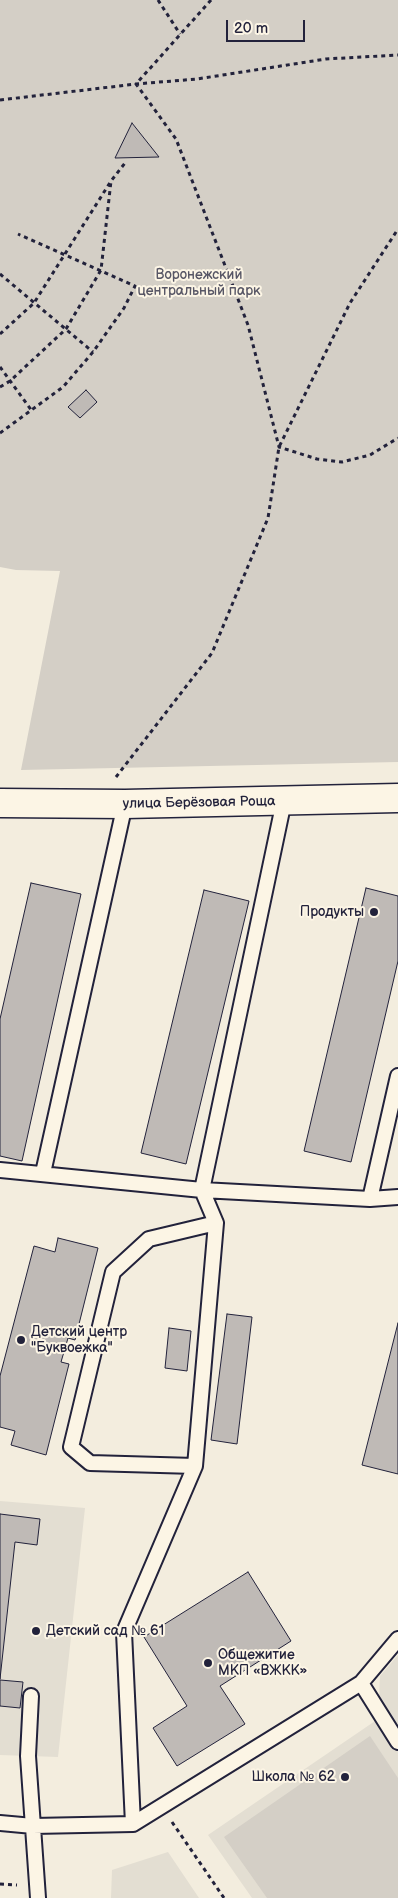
<!DOCTYPE html>
<meta charset="utf-8">
<style>
body{margin:0}
#map{position:relative;width:398px;height:1898px;overflow:hidden;background:#f3edde;font-family:"Balsamiq Sans",sans-serif}
canvas{display:block}
.scale{position:absolute;left:226px;top:20px;width:79px;height:22px;box-sizing:border-box;border:2px solid #22223b;border-top:0;padding-left:6px;font-size:15px;line-height:18px;white-space:nowrap;color:#22223b;-webkit-text-stroke:4px #fcf5e5;paint-order:stroke}
</style>
<div id="map">
<canvas width="398" height="1898"></canvas>
<div class="scale">20 m</div>
</div>
<script>
const ctx = document.querySelector('canvas').getContext('2d');
ctx.lineJoin = 'round';
function fill(path, color) {
  ctx.fillStyle = color;
  ctx.fill(path, 'evenodd');
}
function toPath(rows) {
  const path = new Path2D();
  for (const r of rows) {
    path.moveTo(r[0], r[1]);
    for (let i = 2; i < r.length; i += 2) path.lineTo(r[i], r[i + 1]);
  }
  return path;
}
function strokePath(path, color, width, dash) {
  ctx.strokeStyle = color;
  ctx.lineWidth = width;
  ctx.lineCap = dash ? 'butt' : 'round';
  ctx.setLineDash(dash || []);
  ctx.stroke(path);
}
function drawText(font, color, halo, rows, align = 'center') {
  ctx.font = font + ' "Balsamiq Sans",sans-serif';
  ctx.lineWidth = 4;
  ctx.setLineDash([]);
  ctx.textBaseline = 'middle';
  ctx.strokeStyle = halo;
  ctx.fillStyle = color;
  for (const [text, x, y, turn = 0] of rows) {
    ctx.save();
    ctx.translate(x, y);
    ctx.rotate((+turn || 0) * Math.PI / 180);
    ctx.textAlign = isNaN(turn) ? turn : align;
    if (halo) ctx.strokeText(text, 0, 0);
    ctx.fillText(text, 0, 0);
    ctx.restore();
  }
}
const built = toPath([
 [0,1501,85,1508,58,1757,0,1755],
 [398,1655,398,1898,252,1898,208,1835,378,1719,380,1676],
 [168,1852,199,1898,111,1898,112,1870]
]);
const green = toPath([
 [0,0,398,0,398,762,21,770,60,571,16,570,0,567],
 [370,1736,398,1778,398,1898,267,1898,224,1837]
]);
const building = toPath([
 [132,123,159,157,115,158,132,123],
 [86,390,97,402,80,418,68,407,86,390],
 [31,883,81,894,22,1161,0,1156,0,1019,31,883],
 [366,888,398,896,398,961,351,1162,304,1151,366,888],
 [204,890,249,901,186,1164,141,1153,204,890],
 [58,1238,98,1248,75,1340,68,1338,61,1362,69,1364,46,1455,11,1445,15,1431,0,1427,0,1376,34,1246,55,1252,58,1238],
 [227,1314,252,1317,237,1444,211,1440,227,1314],
 [398,1323,398,1474,362,1465,398,1323],
 [169,1328,191,1331,187,1371,165,1368,169,1328],
 [0,1514,40,1519,37,1545,15,1542,0,1679,0,1514],
 [248,1572,291,1641,220,1686,245,1724,177,1766,153,1728,187,1706,144,1637,248,1572],
 [0,1680,23,1682,20,1708,0,1706,0,1680]
]);
const path = toPath([
 [158,0,180,34],
 [211,0,136,84,176,139,248,325,279,447,317,459,342,462,370,455,398,438],
 [0,100,136,84,197,79,326,59,398,55],
 [0,274,93,352],
 [0,334,34,303,111,181,125,163],
 [0,367,32,411],
 [0,387,10,381,66,329,101,270,111,181],
 [0,433,63,387,93,352,124,308,135,286,18,234],
 [116,777,212,653,268,518,279,447,350,303,398,229],
 [172,1822,224,1898],
 [0,1884,17,1885]
]);
const lane = toPath([
 [0,1170,202,1190,370,1199,398,1197],
 [43,1173,125,804],
 [370,1199,398,1076],
 [195,1466,90,1463,71,1447,113,1272,149,1239,216,1223],
 [398,1639,361,1683,398,1742],
 [31,1696,28,1756,38,1898],
 [0,1823,33,1826,133,1824,361,1683],
 [133,1824,124,1632,195,1466,216,1223,202,1190,284,801]
]);
const street = toPath([
 [0,803,125,804,398,798]
]);
const markers = [
 [374,912,5,"#22223b"],
 [21,1340,5,"#22223b"],
 [36,1631,5,"#22223b"],
 [208,1663,5,"#22223b"],
 [345,1777,5,"#22223b"]
];
const parkNames = [
 ["Воронежский",199,275],
 ["центральный парк",199,291]
];
const streetNames = [
 ["улица Берёзовая Роща",199,803,-1]
];
const poiNames = [
 ["Продукты",364,912,"right"],
 ["Детский центр",31,1332],
 ["\"Буквоежка\"",31,1348],
 ["Детский сад № 61",46,1631],
 ["Общежитие",218,1655],
 ["МКП «ВЖКК»",218,1671],
 ["Школа № 62",335,1777,"right"]
];
fill(built, '#e3ded2');
fill(green, '#d4cfc6');
fill(building, '#bfbab6');
strokePath(building, '#22223b', 1);
strokePath(lane, '#22223b', 18);
strokePath(street, '#22223b', 31);
strokePath(path, '#22223b', 3, [4, 4]);
strokePath(lane, '#fcf5e5', 14);
strokePath(street, '#fcf5e5', 28);
for (const [x, y, r, color] of markers) {
  const dot = new Path2D();
  dot.arc(x, y, r, 0, 2 * Math.PI);
  ctx.fillStyle = color;
  ctx.fill(dot);
  strokePath(dot, '#fcf5e5', 2);
}
drawText('14px', '#575665', '#fcf5e5', parkNames);
drawText('14px', '#22223b', '#fcf5e5', streetNames);
drawText('14px', '#22223b', '#fcf5e5', poiNames, 'left');
</script>
